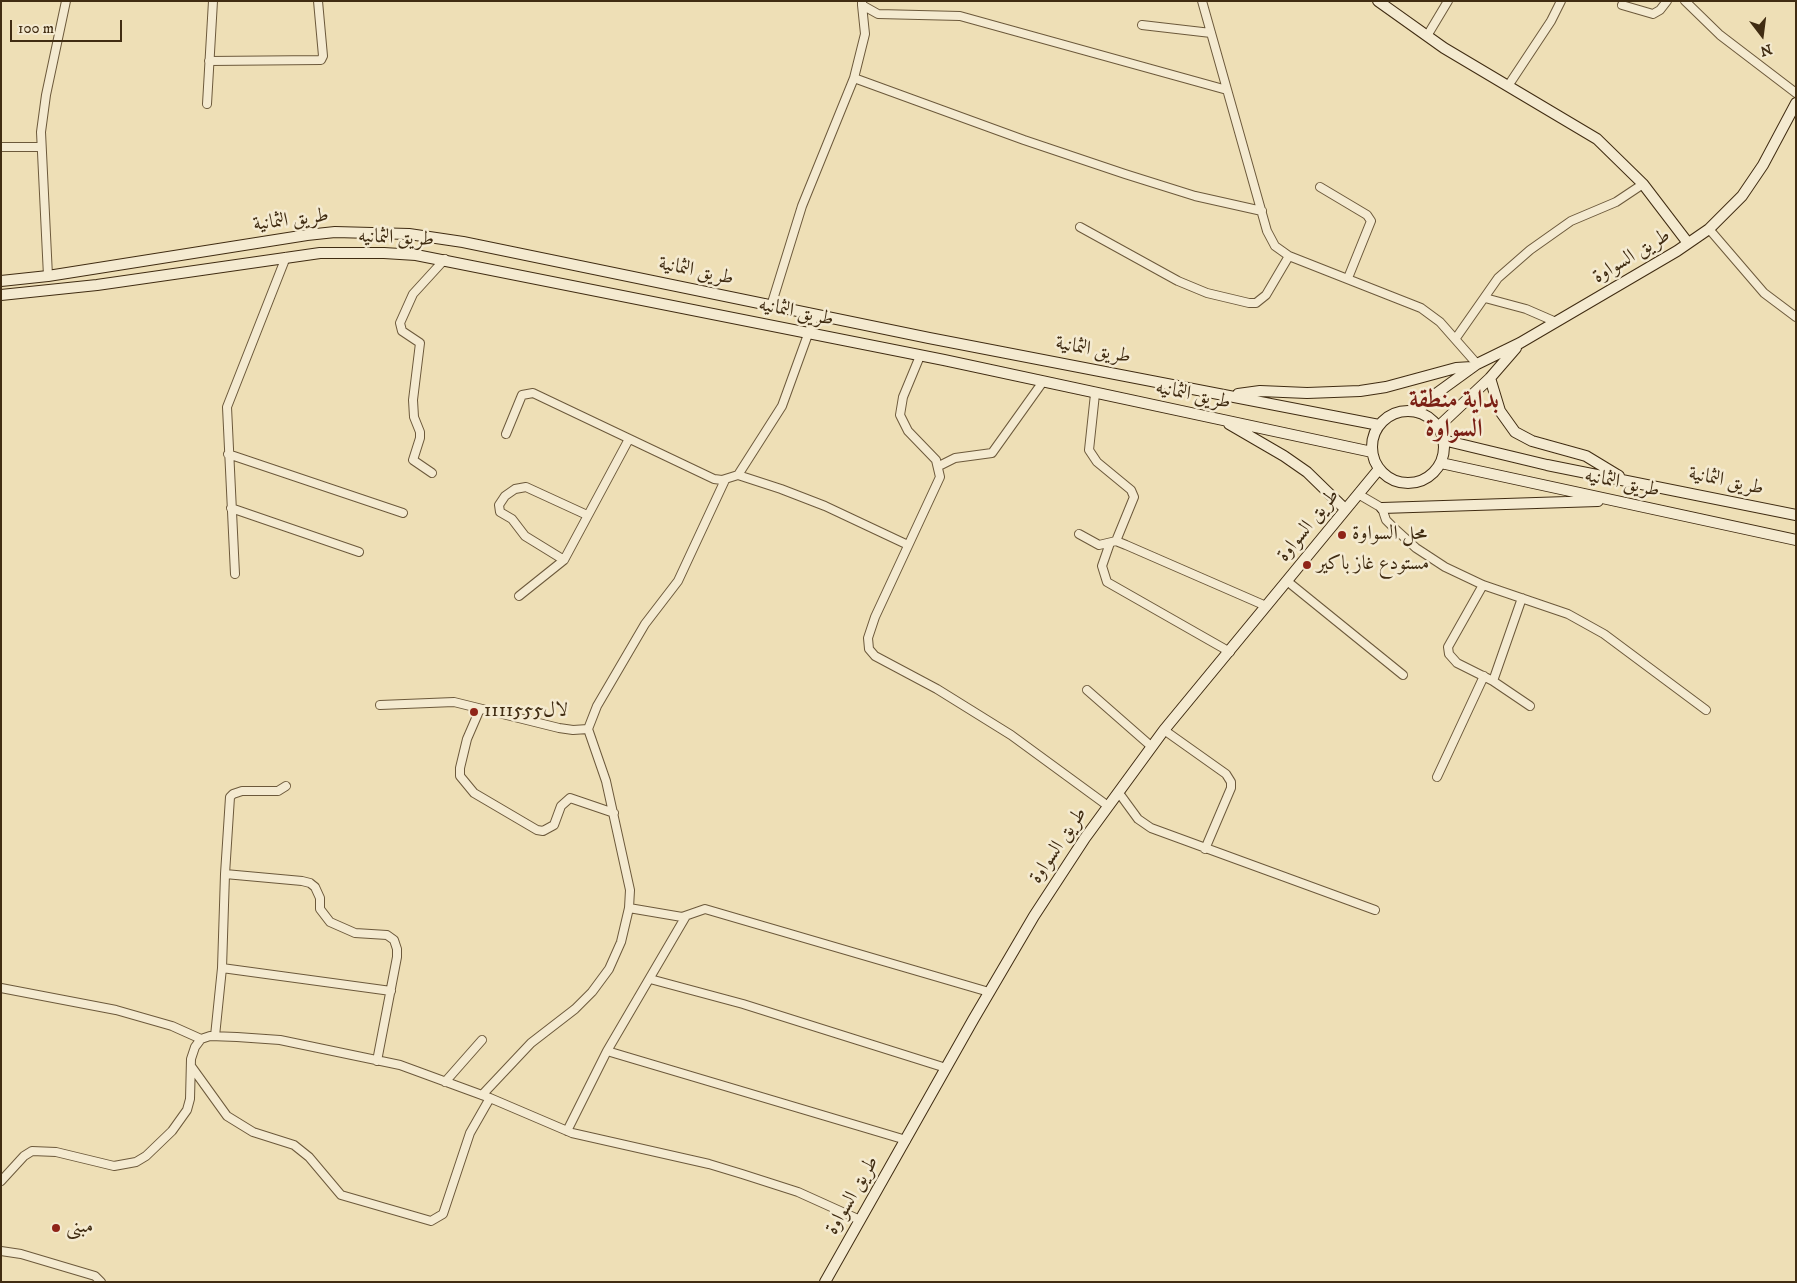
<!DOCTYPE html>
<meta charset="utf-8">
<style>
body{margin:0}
#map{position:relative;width:1797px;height:1283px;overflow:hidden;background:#eedfb6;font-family:"IM FELL DW Pica",serif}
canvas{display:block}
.frame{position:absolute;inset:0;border:2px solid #402c12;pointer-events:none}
.north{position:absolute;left:1737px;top:10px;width:50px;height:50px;-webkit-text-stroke:4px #f4ead0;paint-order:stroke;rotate:165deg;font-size:14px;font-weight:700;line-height:20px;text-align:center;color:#402c12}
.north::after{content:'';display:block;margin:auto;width:18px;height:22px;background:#402c12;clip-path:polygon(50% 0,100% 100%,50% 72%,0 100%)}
.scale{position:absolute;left:10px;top:20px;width:112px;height:22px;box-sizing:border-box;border:2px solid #402c12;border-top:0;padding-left:6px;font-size:15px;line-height:18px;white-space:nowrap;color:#402c12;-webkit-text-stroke:4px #f4ead0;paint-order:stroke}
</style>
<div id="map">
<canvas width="1797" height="1283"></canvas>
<div class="frame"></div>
<div class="north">N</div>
<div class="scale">100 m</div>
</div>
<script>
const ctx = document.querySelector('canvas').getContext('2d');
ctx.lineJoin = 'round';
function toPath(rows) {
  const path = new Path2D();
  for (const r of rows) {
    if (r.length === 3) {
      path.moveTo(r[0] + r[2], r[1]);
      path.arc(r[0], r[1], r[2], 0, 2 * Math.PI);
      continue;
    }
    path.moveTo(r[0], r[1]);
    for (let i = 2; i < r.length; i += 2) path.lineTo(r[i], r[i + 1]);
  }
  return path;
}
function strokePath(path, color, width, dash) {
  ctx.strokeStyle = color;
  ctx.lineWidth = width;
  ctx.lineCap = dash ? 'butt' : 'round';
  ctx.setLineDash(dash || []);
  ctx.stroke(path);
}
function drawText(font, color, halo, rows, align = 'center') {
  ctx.font = font + ' "IM FELL DW Pica",Amiri,serif';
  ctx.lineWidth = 5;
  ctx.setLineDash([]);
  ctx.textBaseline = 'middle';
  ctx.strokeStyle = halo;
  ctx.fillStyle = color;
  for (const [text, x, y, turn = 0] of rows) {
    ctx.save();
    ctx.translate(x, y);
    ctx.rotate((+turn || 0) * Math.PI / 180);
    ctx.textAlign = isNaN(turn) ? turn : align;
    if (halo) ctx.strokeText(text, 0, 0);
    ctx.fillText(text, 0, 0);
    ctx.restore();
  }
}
const street = toPath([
 [862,1,862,5,878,14,960,16,1227,90],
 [1202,1,1267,231,1275,246,1289,256,1421,308,1440,322,1477,364],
 [1685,1,1720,35,1796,93],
 [1622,5,1653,14,1660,10,1667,1],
 [1142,25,1211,33],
 [1427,36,1448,1],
 [209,61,321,60,323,56,318,1],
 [854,78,1024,140,1125,174,1195,196,1262,211],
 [1508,86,1551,21,1561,1],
 [207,104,213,1],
 [1,147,40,147],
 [1320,187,1367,215,1371,221,1348,278],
 [1080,227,1178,281,1207,293,1249,303,1256,303,1266,295,1289,256],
 [1709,229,1764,293,1796,317],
 [48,276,41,132,46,95,66,1],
 [1485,298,1526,309,1556,322],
 [771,306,802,206,854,78,865,34,862,5],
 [1456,338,1498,278,1530,250,1571,221,1616,202,1643,184],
 [920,356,903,397,900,415,908,431,936,460,940,477,875,617,868,638,869,649,875,656,937,689,1011,735,1108,806],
 [1095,394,1089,450,1097,462,1131,490,1134,497,1116,541],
 [506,434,522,395,533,393,714,479,722,480,738,475,781,489,825,506,908,545],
 [228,454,403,513],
 [939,466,955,458,992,453,1042,383],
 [432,473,413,460,420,438,420,432,414,417,413,400,420,343,402,331,400,323,413,294,445,259],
 [738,475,782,406,815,315],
 [1358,494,1382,508,1386,520,1394,528,1416,548,1445,567,1483,585,1568,614,1604,634,1706,710],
 [231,508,359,552],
 [1079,534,1099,545,1116,541,1126,545,1266,606],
 [1110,543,1102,566,1107,582,1230,652],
 [564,560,525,536,512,519,500,512,499,505,505,496,515,489,526,487,587,515],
 [235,574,227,407,286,257],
 [1287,581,1403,675],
 [1483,585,1448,647,1449,654,1457,663,1493,681,1530,706],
 [519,596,564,560,629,439],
 [1493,681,1522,598],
 [1087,690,1152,747],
 [380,705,454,702,559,728,573,730,588,729],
 [480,709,467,739,460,768,460,776,474,793,537,830,543,831,554,825,561,806,570,798,614,813],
 [1164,730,1226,774,1231,782,1231,788,1205,849],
 [1437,777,1484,676],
 [1119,793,1138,819,1151,828,1375,910],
 [225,874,230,797,233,794,242,791,278,791,286,786],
 [629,908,682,917,705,909,989,992],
 [222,968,391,991],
 [650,979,743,1004,946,1068],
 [1,988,116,1010,172,1026,201,1039],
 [215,1036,222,968,225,874,302,881,310,883,315,887,320,898,320,909,330,922,355,933,387,935,394,940,397,949,397,957,377,1061],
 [607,1051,906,1140],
 [191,1066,227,1116,253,1132,294,1145,309,1157,341,1195,431,1221,443,1214,470,1133,490,1098],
 [445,1082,482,1040],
 [482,1095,531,1043,575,1009,592,992,609,969,621,942,629,908,630,890,606,781,588,729,597,706,645,624,678,581,725,480],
 [567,1131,607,1051,686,916],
 [1,1181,24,1156,32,1151,56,1152,114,1166,136,1162,146,1156,172,1131,187,1110,190,1099,191,1059,195,1047,201,1039,210,1036,237,1037,280,1040,400,1065,490,1098,572,1133,709,1164,742,1174,798,1192,860,1220],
 [1,1251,21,1254,95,1276,101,1282]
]);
const secondary = toPath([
 [1378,1,1444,48,1597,139,1643,184,1688,243],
 [1,281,48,276,307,235,335,232,409,234,463,242,929,338,1379,425],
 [1,295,97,285,320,253,384,253,416,255,944,360,1372,452],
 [1490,378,1500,411,1515,432,1532,441,1586,456,1619,476],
 [1238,394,1260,391,1307,393,1360,391,1386,387,1456,368,1472,367],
 [1408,447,36],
 [1416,412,1437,393,1477,364,1520,343,1677,251,1709,229,1742,196,1763,165,1796,103],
 [1229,424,1284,456,1307,472,1345,509],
 [1438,427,1490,378,1516,348],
 [1443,440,1547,465,1796,515],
 [1441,463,1796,540],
 [1382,508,1598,501],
 [825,1282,973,1020,1034,916,1085,838,1164,730,1379,469]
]);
const markers = [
 [1342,535,5,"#8f2418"],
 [1307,565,5,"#8f2418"],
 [474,712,5,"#8f2418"],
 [56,1228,5,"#8f2418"]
];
const streetNames = [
 ["طريق الثمانية",291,221,-7],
 ["طريق الثمانيه",396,239,3],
 ["طريق السواوة",1632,257,-31],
 ["طريق الثمانية",696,272,12],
 ["طريق الثمانيه",796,313,12],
 ["طريق الثمانية",1093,351,11],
 ["طريق الثمانيه",1193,396,12],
 ["طريق الثمانية",1726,482,12],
 ["طريق الثمانيه",1622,484,12],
 ["طريق السواوة",1309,526,-51],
 ["طريق السواوة",1059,846,-56],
 ["طريق السواوة",853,1196,-60]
];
const poiNames = [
 ["محل السواوة",1352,535],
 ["مستودع غاز باكير",1317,565],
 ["1111555لال",484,712],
 ["مبنى",66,1228]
];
const districtNames = [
 ["بداية منطقة",1454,402],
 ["السواوة",1454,431]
];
strokePath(street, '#6c593b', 10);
strokePath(secondary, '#402c12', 12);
strokePath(street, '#f4ead0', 8);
strokePath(secondary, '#f4ead0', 10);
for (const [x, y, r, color] of markers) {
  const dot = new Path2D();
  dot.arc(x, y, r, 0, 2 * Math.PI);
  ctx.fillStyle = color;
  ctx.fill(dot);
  strokePath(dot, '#f4ead0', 2);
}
drawText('20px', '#402c12', '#f4ead0', streetNames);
drawText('20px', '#402c12', '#f4ead0', poiNames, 'left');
drawText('bold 25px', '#7a1f14', '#f4ead0', districtNames);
</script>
